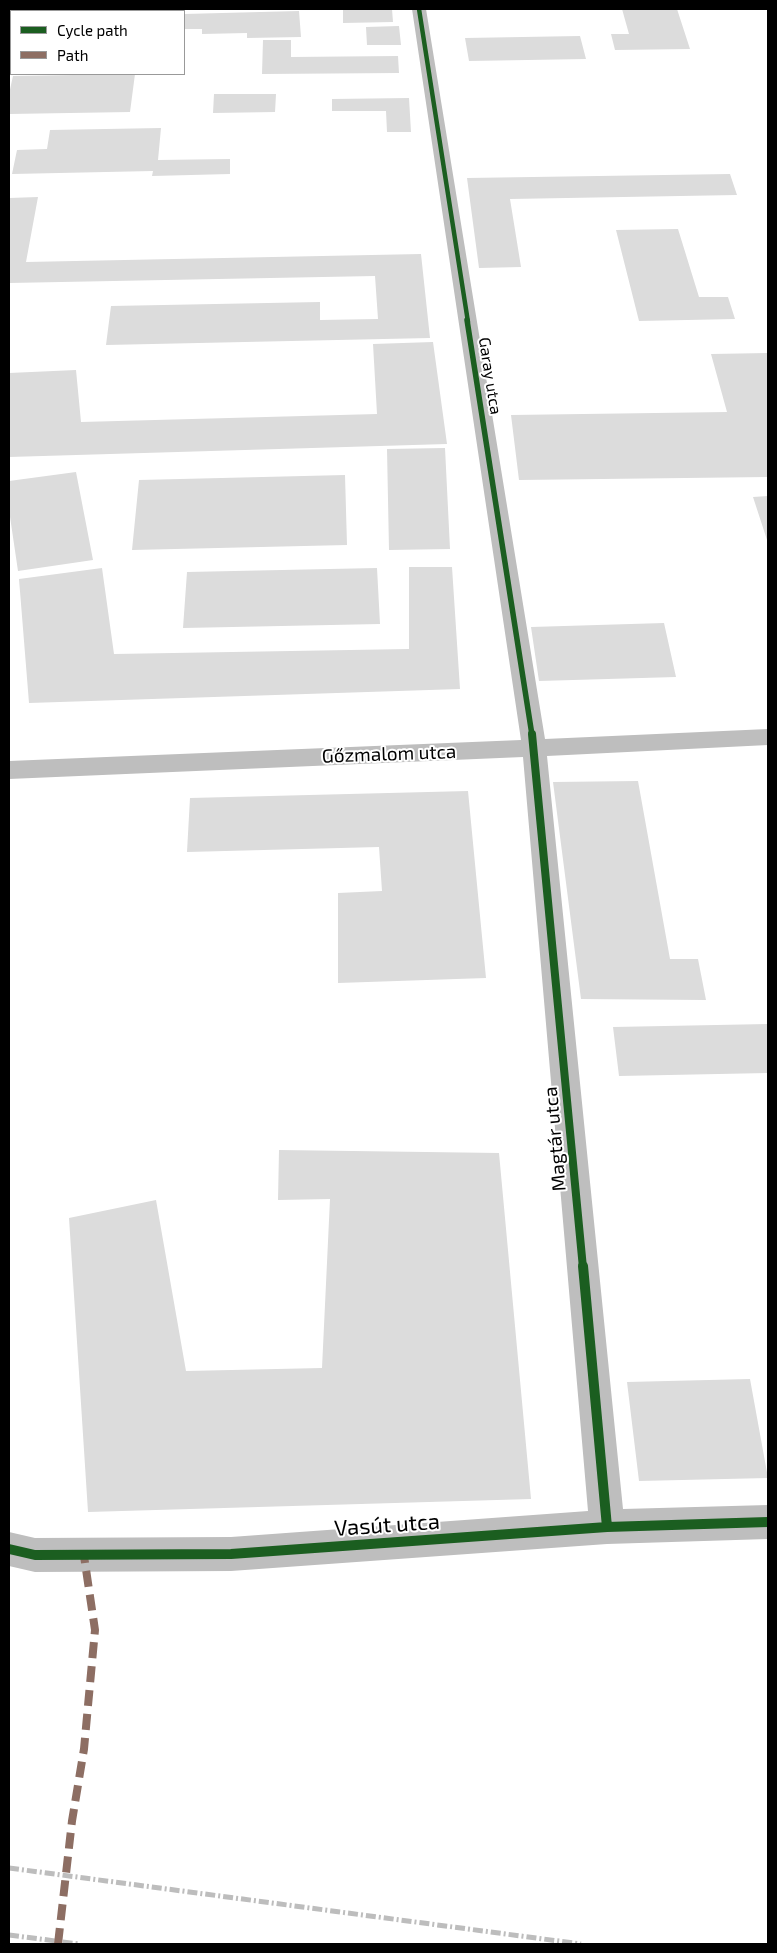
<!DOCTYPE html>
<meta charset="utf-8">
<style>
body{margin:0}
#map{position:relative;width:777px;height:1953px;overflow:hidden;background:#fff;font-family:"Exo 2",sans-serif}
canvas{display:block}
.frame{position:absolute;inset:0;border:10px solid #000;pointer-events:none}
.legend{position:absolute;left:10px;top:10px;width:175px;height:65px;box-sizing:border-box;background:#fff;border:1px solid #999;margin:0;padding:6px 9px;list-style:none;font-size:15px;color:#000}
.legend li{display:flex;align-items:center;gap:10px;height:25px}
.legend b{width:25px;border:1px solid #999}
</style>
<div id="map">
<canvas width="777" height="1953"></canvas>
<div class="frame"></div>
<ul class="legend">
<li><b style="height:6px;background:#1b5e20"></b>Cycle path</li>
<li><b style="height:6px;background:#8d6e63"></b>Path</li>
</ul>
</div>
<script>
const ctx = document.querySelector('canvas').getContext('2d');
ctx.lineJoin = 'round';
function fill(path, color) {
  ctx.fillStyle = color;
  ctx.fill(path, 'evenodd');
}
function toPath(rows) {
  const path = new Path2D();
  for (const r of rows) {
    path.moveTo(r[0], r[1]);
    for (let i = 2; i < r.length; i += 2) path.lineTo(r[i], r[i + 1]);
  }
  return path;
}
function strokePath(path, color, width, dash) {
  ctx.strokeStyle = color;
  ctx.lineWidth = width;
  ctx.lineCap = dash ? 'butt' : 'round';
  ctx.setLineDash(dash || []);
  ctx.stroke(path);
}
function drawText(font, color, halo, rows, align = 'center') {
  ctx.font = font + ' "Exo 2",sans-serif';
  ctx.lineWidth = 4;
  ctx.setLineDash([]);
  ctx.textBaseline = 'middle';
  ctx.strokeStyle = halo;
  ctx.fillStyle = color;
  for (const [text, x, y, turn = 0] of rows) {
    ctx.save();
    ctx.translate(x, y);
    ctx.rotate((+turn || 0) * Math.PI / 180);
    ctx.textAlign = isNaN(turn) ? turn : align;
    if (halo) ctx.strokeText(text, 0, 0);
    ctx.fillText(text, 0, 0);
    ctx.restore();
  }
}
const building = toPath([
 [9,9,159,9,159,11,11,11,11,44,9,44],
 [343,9,392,9,393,22,343,23],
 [622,9,677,9,690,49,615,50,611,34,629,34],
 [299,11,301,37,247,38,247,33,202,34,202,29,184,29,184,14],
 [399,26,401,45,367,45,366,27],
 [580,36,586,59,469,61,465,38],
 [263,40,291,40,291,57,398,56,399,73,262,74],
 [135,74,130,112,9,114,9,94,13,76],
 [214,94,276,94,275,112,213,113],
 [409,98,411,132,387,132,386,111,332,111,332,99],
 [161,128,158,160,230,159,230,174,152,176,153,171,12,174,17,150,47,149,50,130],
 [730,174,737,195,510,199,521,267,479,268,467,178],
 [38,197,26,262,421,254,430,338,106,345,111,306,320,302,320,320,378,319,375,276,9,283,9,198],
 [678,229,699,297,728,297,735,319,639,321,616,230],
 [433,342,447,444,9,457,9,373,76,370,81,422,377,414,373,344],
 [768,353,768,477,519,480,511,415,727,412,711,354],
 [445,448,450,549,389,550,387,449],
 [76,472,93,560,18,571,9,510,9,481],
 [345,475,347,545,132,550,139,480],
 [768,496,768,543,753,497],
 [409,567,452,567,460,689,29,703,19,579,102,568,114,654,409,649],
 [377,568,380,624,183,628,187,572],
 [664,623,676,677,539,681,531,627],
 [638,781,670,959,698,959,706,1000,581,999,553,782],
 [468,791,486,978,338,983,338,893,382,891,379,847,187,852,190,798],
 [768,1024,768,1073,619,1076,613,1027],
 [279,1150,499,1153,531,1499,88,1512,69,1218,156,1200,186,1371,322,1368,330,1199,278,1200],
 [750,1379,768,1478,639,1481,627,1382]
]);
const street = toPath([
 [412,9,426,9,545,739,768,729,768,745,547,756,623,1509,768,1505,768,1539,607,1544,231,1571,35,1572,9,1566,9,1532,35,1538,231,1537,588,1511,523,757,9,779,9,761,521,740,412,9]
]);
const rail = toPath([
 [9,1868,581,1944],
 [9,1935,79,1944]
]);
const quiet = toPath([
 [58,1944,72,1821,84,1749,95,1630,84,1556]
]);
const cyclewayFar3 = toPath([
 [419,9,468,322]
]);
const cyclewayFar2 = toPath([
 [467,320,532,735]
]);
const cyclewayFar1 = toPath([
 [532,734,583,1268]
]);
const cycleway = toPath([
 [583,1266,607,1527],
 [9,1549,35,1555,231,1554,607,1527,768,1522]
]);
const farStreetnames = [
 ["Garay utca",490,376,81]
];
const streetNames = [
 ["Gőzmalom utca",389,754,-2],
 ["Magtár utca",555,1139,-95]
];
const nearStreetnames = [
 ["Vasút utca",387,1525,-4]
];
fill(building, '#dcdcdc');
fill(street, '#bebebe');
strokePath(rail, '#bdbdbd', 5, [10, 3, 2, 3]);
strokePath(quiet, '#8d6e63', 8, [16, 8]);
strokePath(cyclewayFar3, '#1b5e20', 4.5);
strokePath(cyclewayFar2, '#1b5e20', 5.5);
strokePath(cyclewayFar1, '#1b5e20', 8);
strokePath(cycleway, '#1b5e20', 10);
drawText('16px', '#000', '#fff', farStreetnames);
drawText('19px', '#000', '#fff', streetNames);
drawText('22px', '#000', '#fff', nearStreetnames);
</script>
